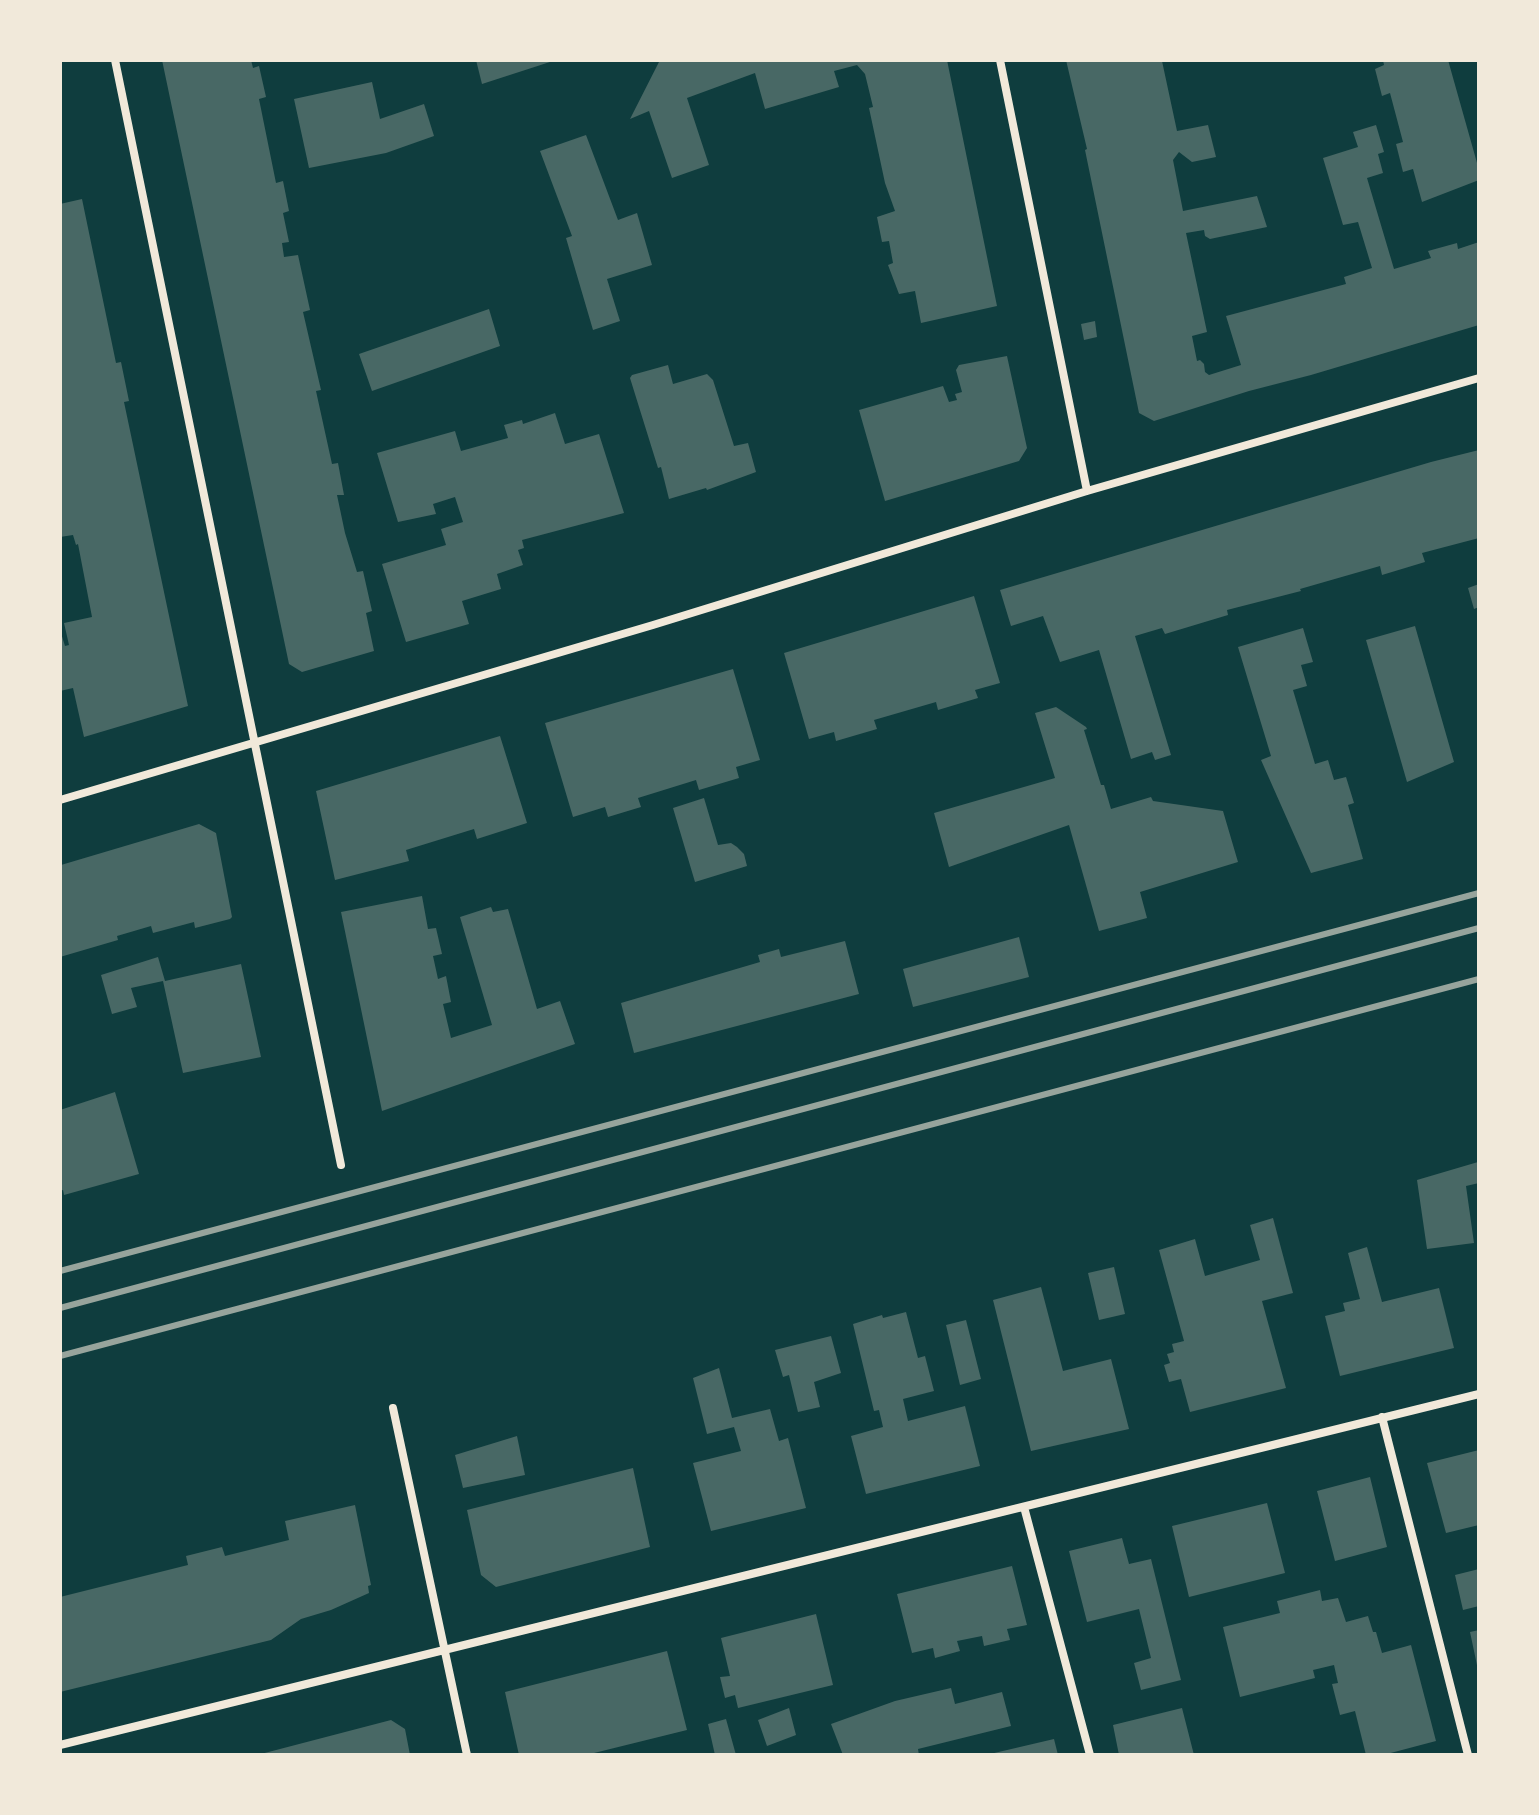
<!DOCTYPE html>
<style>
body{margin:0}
#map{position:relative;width:1539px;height:1815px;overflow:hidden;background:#0f3d3e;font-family:"Space Grotesk",sans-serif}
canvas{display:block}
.frame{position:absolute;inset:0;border:62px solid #f1e9da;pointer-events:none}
</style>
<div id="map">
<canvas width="1539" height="1815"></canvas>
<div class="frame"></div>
</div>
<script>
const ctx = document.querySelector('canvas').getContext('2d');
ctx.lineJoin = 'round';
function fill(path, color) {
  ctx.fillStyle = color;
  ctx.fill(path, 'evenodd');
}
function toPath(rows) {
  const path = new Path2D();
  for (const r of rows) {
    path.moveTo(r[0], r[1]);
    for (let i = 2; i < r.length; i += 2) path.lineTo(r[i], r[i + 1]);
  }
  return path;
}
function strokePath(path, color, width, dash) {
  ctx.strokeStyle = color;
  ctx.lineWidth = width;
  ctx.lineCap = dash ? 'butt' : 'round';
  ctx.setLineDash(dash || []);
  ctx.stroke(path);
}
const building = toPath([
 [162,60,251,60,253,68,259,66,266,97,259,99,276,183,283,181,289,211,283,213,289,242,282,243,284,257,298,255,310,310,303,312,321,390,316,391,332,464,338,463,344,495,337,495,345,533,357,572,363,571,372,611,366,613,374,651,302,672,289,664],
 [476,60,553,60,553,61,482,84],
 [660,60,753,60,752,62,947,60,997,306,921,323,915,291,899,294,888,265,893,263,889,241,882,242,877,217,895,211,885,183,869,108,873,107,865,74,857,65,834,71,839,87,765,109,755,73,687,98,709,165,672,178,649,111,630,119],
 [1066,60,1162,61,1177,131,1208,125,1216,157,1192,162,1179,152,1173,160,1183,211,1257,196,1267,227,1210,239,1205,236,1204,230,1186,233,1207,332,1192,336,1197,361,1200,360,1204,364,1205,372,1209,375,1241,365,1226,316,1346,284,1344,277,1372,268,1358,222,1343,225,1323,158,1358,147,1353,132,1376,125,1384,152,1378,154,1383,173,1367,178,1394,269,1431,258,1428,251,1457,243,1458,249,1479,242,1479,325,1311,375,1249,391,1154,421,1139,413,1085,150,1087,149],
 [1383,60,1448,60,1479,170,1479,180,1422,202,1413,169,1403,172,1396,144,1403,142,1390,93,1382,96,1375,69,1384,65],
 [372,82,380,119,424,104,434,136,386,153,309,168,294,99],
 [586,135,618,220,637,213,652,265,607,279,620,321,593,330,566,238,572,236,540,151],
 [82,199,116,363,121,362,129,401,124,402,188,706,84,737,73,688,60,691,60,630,65,646,69,645,64,623,92,617,78,544,76,545,73,535,60,537,60,204],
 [489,309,500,346,372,391,359,354],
 [1095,321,1097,337,1084,340,1081,324],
 [1007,356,1027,448,1019,461,885,501,859,410,943,386,949,402,957,400,955,394,962,392,956,370,959,365],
 [668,365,673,384,707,374,713,380,734,446,748,443,756,472,707,490,706,488,669,499,661,467,658,468,630,378,632,375],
 [555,413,565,444,599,434,624,513,522,540,524,548,518,550,523,565,497,574,501,589,462,601,469,624,406,642,382,564,446,545,441,529,463,522,455,497,433,504,436,514,398,522,377,453,455,431,461,451,508,438,504,425,522,420,523,424],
 [1479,450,1479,538,1422,553,1425,562,1382,575,1380,566,1300,589,1301,591,1227,610,1228,615,1165,634,1162,628,1135,636,1171,755,1155,760,1152,752,1131,759,1099,650,1060,662,1043,616,1011,626,1000,590,1431,462],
 [1479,584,1479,607,1474,609,1468,588],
 [974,596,1000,683,975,690,978,698,938,710,936,702,874,720,877,729,836,741,834,732,809,739,784,653],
 [1415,626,1454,762,1407,782,1366,640],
 [1303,628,1313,662,1301,665,1307,686,1293,690,1315,764,1328,760,1334,780,1346,777,1354,803,1348,805,1363,859,1311,873,1261,760,1271,756,1238,647],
 [733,669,760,760,736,767,739,778,699,790,696,780,638,798,641,807,608,817,605,807,573,817,545,723],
 [1056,707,1086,727,1087,729,1084,730,1101,785,1104,785,1111,809,1151,797,1153,801,1223,811,1238,862,1140,892,1147,918,1099,931,1069,825,949,867,934,813,1055,778,1035,713],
 [500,736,527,823,477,839,474,829,406,850,409,861,335,880,316,791],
 [704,798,718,845,731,843,737,847,744,854,747,866,695,882,673,808],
 [199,824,216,833,232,917,230,919,195,928,194,922,153,933,151,926,117,936,118,940,60,957,61,865],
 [422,896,428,929,436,928,442,954,433,956,438,979,446,976,451,1002,443,1004,451,1038,492,1025,460,917,491,907,493,912,508,909,537,1009,560,1001,575,1044,382,1111,341,912],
 [1019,937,1029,977,913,1007,903,969],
 [845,941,859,994,634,1053,621,1003,760,962,758,955,779,949,781,957],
 [158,957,165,981,241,964,261,1057,183,1073,163,981,131,988,137,1007,112,1014,101,975],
 [115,1092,139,1174,64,1195,63,1190,60,1191,60,1110],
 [1478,1162,1479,1183,1466,1186,1474,1243,1427,1249,1417,1180],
 [1273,1218,1293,1293,1262,1301,1286,1388,1190,1412,1181,1379,1169,1382,1164,1365,1170,1363,1167,1354,1174,1352,1172,1344,1184,1341,1159,1250,1195,1239,1205,1276,1260,1260,1250,1225],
 [1367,1247,1382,1302,1439,1288,1454,1348,1340,1376,1325,1316,1345,1311,1343,1303,1360,1299,1348,1253],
 [1114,1267,1125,1314,1099,1320,1088,1273],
 [1041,1287,1063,1371,1111,1359,1129,1429,1031,1451,993,1300],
 [906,1312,918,1358,925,1356,934,1391,903,1399,908,1421,965,1406,980,1466,866,1494,851,1436,883,1427,879,1410,874,1411,853,1324,882,1315,883,1318],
 [966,1320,981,1379,960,1385,946,1325],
 [831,1336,841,1373,814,1382,820,1407,798,1412,789,1375,783,1377,775,1350],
 [719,1368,732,1418,770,1409,779,1441,788,1438,806,1508,711,1531,693,1463,741,1451,734,1427,707,1434,693,1378],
 [517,1436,525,1475,463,1488,455,1455],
 [1479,1450,1479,1525,1446,1533,1427,1463],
 [633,1468,650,1547,496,1587,481,1575,467,1510],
 [1370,1477,1387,1547,1335,1561,1317,1491],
 [1267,1503,1285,1573,1189,1597,1172,1526],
 [355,1505,371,1585,368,1586,369,1593,331,1610,301,1619,271,1640,60,1692,60,1597,188,1565,186,1556,222,1547,225,1556,289,1540,285,1521],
 [1122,1538,1129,1564,1151,1559,1181,1680,1141,1690,1134,1663,1151,1658,1139,1609,1087,1622,1069,1551],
 [1012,1566,1027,1625,1007,1629,1010,1640,984,1646,982,1636,957,1641,960,1651,935,1658,933,1648,912,1653,897,1594],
 [1479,1569,1479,1606,1463,1610,1455,1575],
 [1320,1590,1322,1601,1338,1598,1346,1622,1368,1616,1373,1632,1376,1632,1382,1653,1411,1645,1436,1741,1383,1755,1366,1755,1355,1711,1340,1715,1332,1684,1338,1683,1334,1665,1313,1670,1315,1678,1240,1697,1223,1627,1280,1613,1277,1601],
 [816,1614,833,1685,738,1708,735,1695,725,1698,720,1677,730,1676,721,1638],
 [1479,1630,1479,1670,1478,1670,1470,1632],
 [667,1651,687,1730,586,1755,519,1755,505,1692],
 [951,1688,955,1704,1002,1692,1011,1726,918,1749,919,1755,843,1755,831,1724,895,1701],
 [789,1708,796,1735,767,1746,758,1720],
 [1182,1708,1194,1755,1119,1755,1113,1725],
 [726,1719,736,1755,715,1755,708,1724],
 [391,1720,405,1729,410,1755,257,1755],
 [1054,1739,1058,1755,990,1755,990,1754]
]);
const minor = toPath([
 [115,60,341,1165],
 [1000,60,1087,491],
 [60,800,653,625,1087,491,1479,378],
 [393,1408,467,1755],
 [1382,1417,1468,1755],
 [1024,1507,1090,1755],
 [60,1745,1479,1394]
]);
const rail = toPath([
 [60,1271,1479,893],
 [60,1308,1479,928],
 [60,1356,1479,979]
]);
fill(building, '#486865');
strokePath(minor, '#f1e9da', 8);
strokePath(rail, '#97a49c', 6);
</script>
